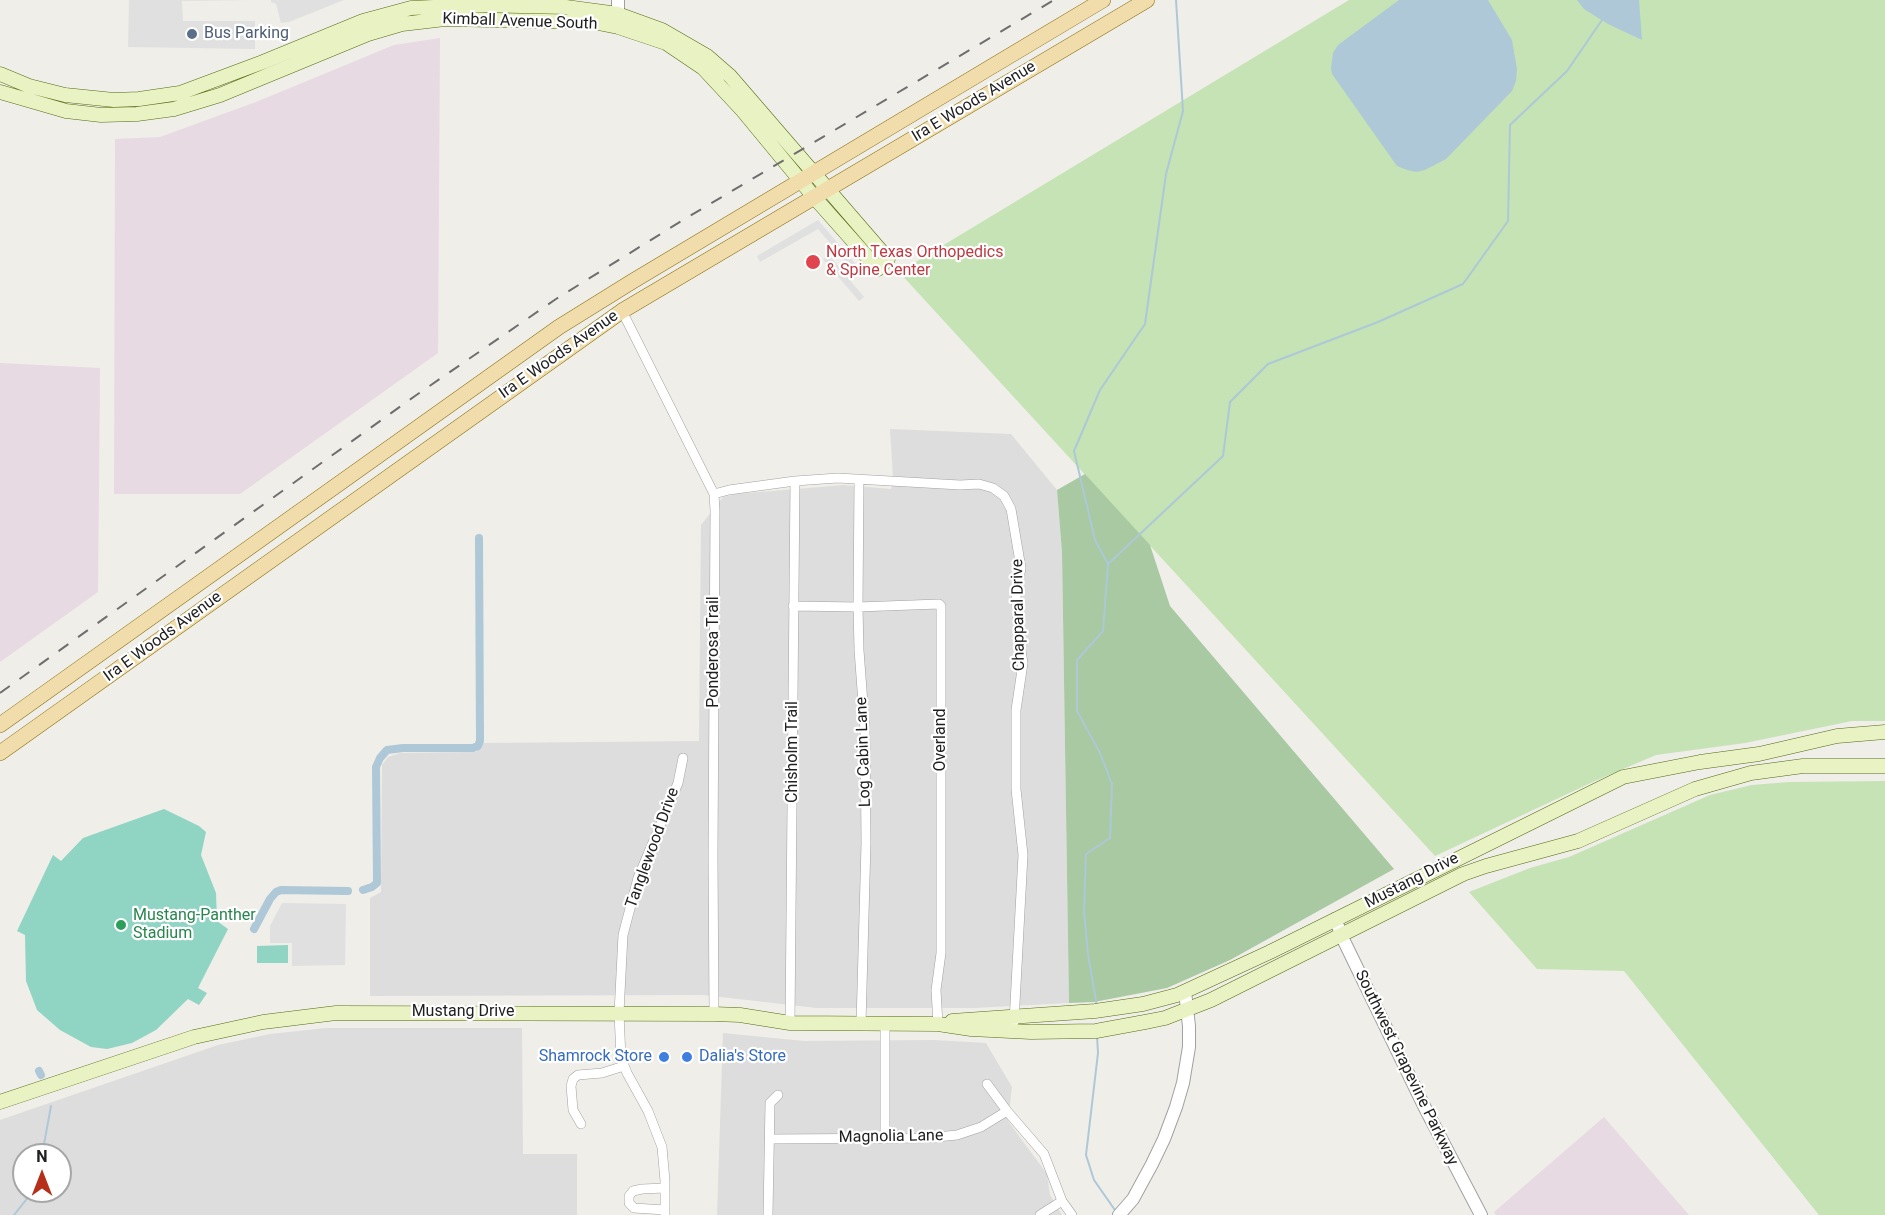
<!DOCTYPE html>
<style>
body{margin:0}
#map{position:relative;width:1885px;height:1215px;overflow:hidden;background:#efeee8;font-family:Roboto,sans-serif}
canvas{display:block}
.north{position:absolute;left:12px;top:1143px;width:60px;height:60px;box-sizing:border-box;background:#fff;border:2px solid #a6a6a6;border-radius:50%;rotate:0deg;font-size:16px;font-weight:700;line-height:24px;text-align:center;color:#202020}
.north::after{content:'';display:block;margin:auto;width:21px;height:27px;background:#b62f1a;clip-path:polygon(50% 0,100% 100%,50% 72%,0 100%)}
</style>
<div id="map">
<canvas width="1885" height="1215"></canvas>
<div class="north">N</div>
</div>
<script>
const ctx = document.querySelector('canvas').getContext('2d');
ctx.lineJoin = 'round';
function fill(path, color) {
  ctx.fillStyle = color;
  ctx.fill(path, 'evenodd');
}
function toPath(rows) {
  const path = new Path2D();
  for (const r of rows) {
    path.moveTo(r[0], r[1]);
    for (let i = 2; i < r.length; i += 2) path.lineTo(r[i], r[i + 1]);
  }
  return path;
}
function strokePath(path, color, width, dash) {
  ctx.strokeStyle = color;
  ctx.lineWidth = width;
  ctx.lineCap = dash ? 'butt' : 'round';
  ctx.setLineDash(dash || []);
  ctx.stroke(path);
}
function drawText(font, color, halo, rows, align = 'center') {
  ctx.font = font + ' Roboto,sans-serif';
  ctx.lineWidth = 4.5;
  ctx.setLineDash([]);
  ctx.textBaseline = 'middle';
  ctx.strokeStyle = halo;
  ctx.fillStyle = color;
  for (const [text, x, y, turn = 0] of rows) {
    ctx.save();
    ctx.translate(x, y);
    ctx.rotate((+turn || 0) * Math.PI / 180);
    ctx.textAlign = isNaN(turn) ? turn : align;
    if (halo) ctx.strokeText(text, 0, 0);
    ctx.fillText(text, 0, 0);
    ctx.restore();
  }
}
const residential = toPath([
 [890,429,1011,434,1057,490,1062,552,1069,1003,974,1008,817,1008,703,995,370,996,370,898,381,892,382,765,388,757,400,753,476,752,484,743,699,741,701,525,723,497,736,494,844,485,891,489,893,478],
 [326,1028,522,1028,523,1154,577,1154,577,1215,0,1215,0,1120,218,1045,270,1034],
 [24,1155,60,1155,60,1191,24,1191],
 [723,1033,804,1041,934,1040,986,1043,1012,1087,1008,1121,1047,1174,1050,1195,1062,1215,717,1215]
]);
const industrial = toPath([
 [440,38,438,353,240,494,114,494,115,139,160,137,256,102,394,45],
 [0,363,100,368,98,592,0,662],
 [1604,1117,1689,1215,1496,1215,1494,1212]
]);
const grass = toPath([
 [1349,0,1885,0,1885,721,1852,721,1745,743,1656,755,1597,780,1435,856,899,272],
 [1885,781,1885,1215,1819,1215,1624,971,1537,969,1469,892,1530,868,1569,857,1710,795,1752,785,1789,782]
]);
const forest = toPath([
 [1085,474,1150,545,1170,606,1394,869,1230,960,1167,988,1094,1002,1069,1003,1062,552,1057,490]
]);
const pitch = toPath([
 [164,809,199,826,206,832,201,855,216,893,217,921,228,929,198,988,207,993,199,1005,188,999,156,1030,132,1043,107,1049,91,1047,60,1030,37,1010,26,981,25,935,17,931,53,855,61,861,83,838],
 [288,945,288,963,257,963,257,946]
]);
const parking = toPath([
 [129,0,255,0,182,1,183,21,255,21,255,49,128,47],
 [271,0,344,0,289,22,281,23,276,4,271,2],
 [818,220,859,268,854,271,818,229,760,262,757,256],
 [828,254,864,297,859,301,823,259],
 [282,903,346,904,345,965,292,966,292,943,270,943,270,926]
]);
const water = toPath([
 [1399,0,1488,0,1512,40,1517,69,1516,81,1512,91,1446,159,1425,170,1417,172,1407,170,1397,166,1332,74,1331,68,1333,53,1338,45],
 [1577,0,1639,0,1642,40,1608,24,1584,9]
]);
const stream = toPath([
 [1108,564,1095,540,1074,451,1100,390,1145,324,1166,174,1183,111,1176,0],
 [1097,1006,1088,955,1084,911,1086,854,1110,838,1112,784,1100,753,1077,711,1077,660,1103,631,1108,564,1223,456,1230,402,1268,364,1378,322,1463,284,1508,221,1510,125,1567,71,1602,20],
 [1097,1036,1098,1053,1086,1155,1094,1180,1117,1213],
 [42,1155,51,1106],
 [14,1215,33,1191]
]);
const canal = toPath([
 [363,890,372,887,377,883,376,767,380,758,387,750,403,748,473,748,478,746,480,741,479,538],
 [254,929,270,899,276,892,281,890,348,891],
 [39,1071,41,1075]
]);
const minor = toPath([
 [622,311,714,494,715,511,713,856,714,1014],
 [859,481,858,607,859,650,865,730,866,843,861,1024],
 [714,494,729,490,795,481,838,478,960,485,979,484,993,488,1004,496,1011,509,1021,568,1016,595,1019,638,1023,663,1016,710,1016,789,1023,855,1014,1022],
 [793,606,858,607,939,604,941,606,941,953,936,990,938,1024],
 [790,1023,795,481],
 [885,1024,885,1137],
 [987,1084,1007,1111,1044,1154,1062,1201,1072,1215],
 [581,1124,573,1110,571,1086,573,1079,578,1075,602,1073,624,1066],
 [770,1139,927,1138,957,1135,981,1127,1007,1111],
 [665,1210,634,1208,629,1203,629,1196,633,1191,642,1189,665,1188],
 [665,1215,665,1181,662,1147,648,1111,627,1073,621,1058,619,1013,623,935,638,878,678,783,683,758],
 [768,1215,770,1103,778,1095],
 [1040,1215,1062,1201]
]);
const tertiary = toPath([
 [618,23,618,0],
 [1335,919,1344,941,1424,1106,1481,1215],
 [1119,1215,1133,1199,1152,1164,1164,1139,1176,1107,1183,1083,1189,1047,1189,1026,1185,992]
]);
const secondary = toPath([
 [0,74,29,86,65,95,114,100,139,99,180,93,263,62,363,21,411,8,478,5,566,7,618,14,662,30,707,56,730,76,888,259,878,269,814,197,743,111,703,68,666,43,618,27,593,22,445,19,402,24,368,34,220,95,174,109,137,114,101,115,66,111,0,92],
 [952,1021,1095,1011,1143,1004,1177,995,1270,952,1623,777,1700,762,1759,754,1837,736,1885,732],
 [0,1102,194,1037,263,1022,336,1013,714,1014,740,1015,790,1023,938,1024,971,1029,1031,1032,1096,1031,1145,1022,1165,1018,1211,1000,1463,874,1486,866,1578,841,1695,789,1751,773,1803,766,1885,766]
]);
const primary = toPath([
 [0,725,559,327,633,281,1103,0],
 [0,753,622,311,1147,0]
]);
const rail = toPath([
 [0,693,415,396,556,299,683,220,1054,0]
]);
const markers = [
 [192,34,6,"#5c6f8a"],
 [813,262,8,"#e0444e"],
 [121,925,6,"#2e9e5b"],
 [664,1057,6,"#3f7fe0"],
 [687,1057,6,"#3f7fe0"]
];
const streetNames = [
 ["Kimball Avenue South",520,22,2],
 ["Ira E Woods Avenue",974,102,-31],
 ["Ira E Woods Avenue",559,355,-35],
 ["Chapparal Drive",1019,615,-91],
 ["Ira E Woods Avenue",163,637,-36],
 ["Ponderosa Trail",714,652,-90],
 ["Overland",941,740,-90],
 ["Chisholm Trail",793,752,-90],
 ["Log Cabin Lane",864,752,-92],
 ["Tanglewood Drive",653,848,-70],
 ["Mustang Drive",1412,881,-27],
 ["Mustang Drive",463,1012],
 ["Southwest Grapevine Parkway",1406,1068,64],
 ["Magnolia Lane",891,1137,-1]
];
const serviceNames = [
 ["Bus Parking",204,34]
];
const healthNames = [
 ["North Texas Orthopedics",826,253],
 ["& Spine Center",826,271]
];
const leisureNames = [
 ["Mustang-Panther",133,916],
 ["Stadium",133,934]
];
const shopNames = [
 ["Shamrock Store",652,1057],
 ["Dalia's Store",699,1057,"left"]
];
fill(residential, '#dedddd');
fill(industrial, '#e7dae3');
fill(grass, '#c5e3b4');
fill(forest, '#a8c9a2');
fill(pitch, '#90d4c3');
fill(parking, '#e0e0e0');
fill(water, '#aec8d7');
strokePath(stream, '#aec8d7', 2);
strokePath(canal, '#aec8d7', 8);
strokePath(minor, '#a1a1a1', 10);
strokePath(tertiary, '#a1a1a1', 14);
strokePath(secondary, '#556b13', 15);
strokePath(primary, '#897213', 16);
strokePath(minor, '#fff', 9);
strokePath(tertiary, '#fff', 12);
strokePath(secondary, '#e9f2c3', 14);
strokePath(primary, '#f1dcab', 15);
strokePath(rail, '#6e6e6e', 2, [12, 12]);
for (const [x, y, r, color] of markers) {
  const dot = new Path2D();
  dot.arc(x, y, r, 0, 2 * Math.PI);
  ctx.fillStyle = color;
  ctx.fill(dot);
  strokePath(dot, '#fff', 2);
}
drawText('16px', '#202020', '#fff', streetNames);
drawText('16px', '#4e5e75', '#fff', serviceNames, 'left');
drawText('16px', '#be3a42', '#fff', healthNames, 'left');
drawText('16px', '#27864d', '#fff', leisureNames, 'left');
drawText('16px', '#366cbe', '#fff', shopNames, 'right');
</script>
